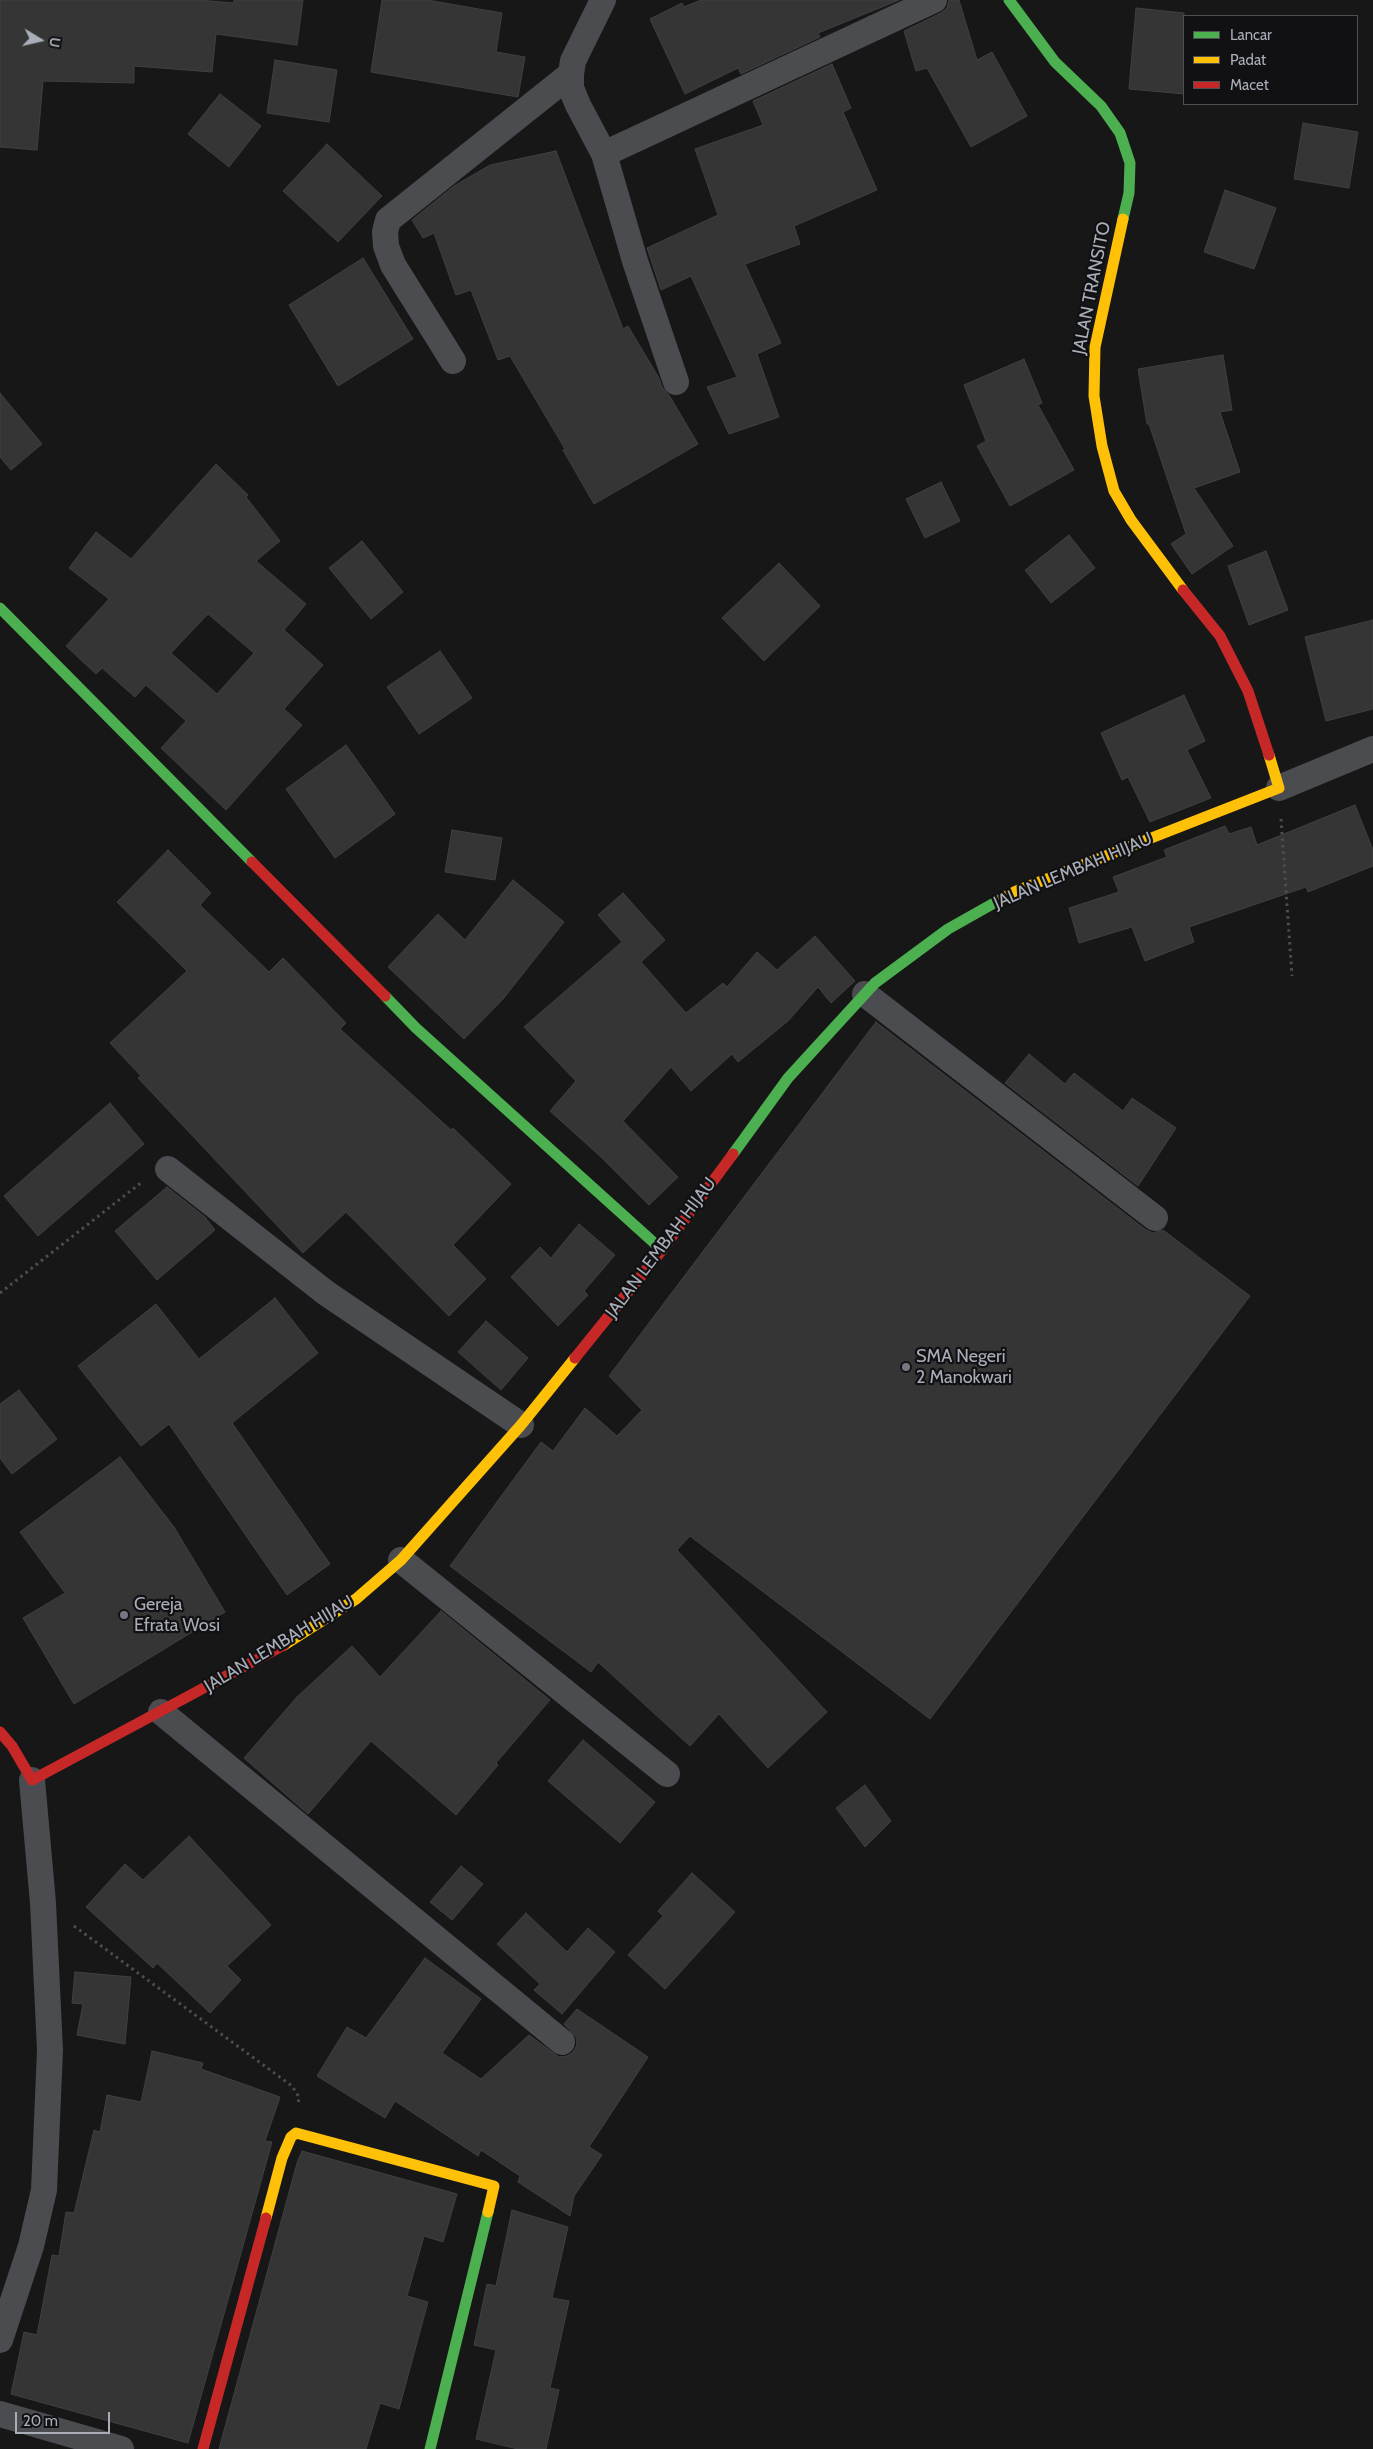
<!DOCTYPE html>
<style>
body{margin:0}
#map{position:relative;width:1373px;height:2449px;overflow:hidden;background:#171717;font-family:Cabin,sans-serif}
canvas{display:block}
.legend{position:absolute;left:1183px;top:15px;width:175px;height:90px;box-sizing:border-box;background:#111113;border:1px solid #4d4f55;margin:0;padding:6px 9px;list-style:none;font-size:15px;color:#a8adb8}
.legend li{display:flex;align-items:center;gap:10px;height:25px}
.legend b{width:25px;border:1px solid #4d4f55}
.north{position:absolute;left:15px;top:15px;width:50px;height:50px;-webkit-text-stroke:4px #111113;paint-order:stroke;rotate:99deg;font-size:14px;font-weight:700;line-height:20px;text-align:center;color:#a8adb8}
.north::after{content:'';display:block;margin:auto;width:18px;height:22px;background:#a8adb8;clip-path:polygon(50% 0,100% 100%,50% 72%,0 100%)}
.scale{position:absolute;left:15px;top:2412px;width:95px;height:22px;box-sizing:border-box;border:2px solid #a8adb8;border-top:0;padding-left:6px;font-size:15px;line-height:18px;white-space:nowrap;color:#a8adb8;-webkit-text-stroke:4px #111113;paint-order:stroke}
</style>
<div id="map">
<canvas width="1373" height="2449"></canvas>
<ul class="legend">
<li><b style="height:6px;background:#4caf50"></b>Lancar</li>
<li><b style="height:6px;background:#ffc107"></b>Padat</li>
<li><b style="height:6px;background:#c62828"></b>Macet</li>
</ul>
<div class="north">U</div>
<div class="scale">20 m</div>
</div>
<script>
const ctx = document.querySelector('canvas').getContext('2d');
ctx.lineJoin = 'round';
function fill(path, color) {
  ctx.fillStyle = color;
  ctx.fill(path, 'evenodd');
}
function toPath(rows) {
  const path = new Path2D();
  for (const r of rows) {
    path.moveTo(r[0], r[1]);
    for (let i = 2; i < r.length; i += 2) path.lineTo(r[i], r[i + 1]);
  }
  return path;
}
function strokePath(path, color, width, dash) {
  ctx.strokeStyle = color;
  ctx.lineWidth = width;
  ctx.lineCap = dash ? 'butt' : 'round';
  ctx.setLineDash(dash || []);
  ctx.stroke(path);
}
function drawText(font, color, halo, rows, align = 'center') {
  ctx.font = font + ' Cabin,sans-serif';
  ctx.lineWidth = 4.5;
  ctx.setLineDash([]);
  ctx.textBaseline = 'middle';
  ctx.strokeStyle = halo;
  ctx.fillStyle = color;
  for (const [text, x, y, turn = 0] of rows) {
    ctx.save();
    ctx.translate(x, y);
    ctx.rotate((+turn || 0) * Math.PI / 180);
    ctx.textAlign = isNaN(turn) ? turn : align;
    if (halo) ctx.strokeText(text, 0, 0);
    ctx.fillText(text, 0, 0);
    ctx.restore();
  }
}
const building = toPath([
 [0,0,198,0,234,3,234,0,303,0,297,45,216,34,212,72,134,66,134,83,43,81,37,150,0,147,0,0],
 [382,0,427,0,502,13,496,52,525,57,518,97,371,72,382,0],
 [701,0,899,0,818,33,820,37,741,74,738,68,685,94,650,19,682,3,684,7,701,0],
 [949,0,959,0,977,60,992,52,1027,116,971,147,927,68,916,71,904,31,941,13,947,8,949,0],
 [1136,8,1184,13,1184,94,1129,89,1136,8],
 [275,60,337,70,329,122,267,113,275,60],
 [832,64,851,108,843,112,877,190,794,226,800,244,745,264,781,343,757,354,779,417,729,434,707,387,737,377,691,276,661,290,647,248,718,215,695,149,763,125,753,101,832,64],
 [220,94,261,126,229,167,188,134,220,94],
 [1303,123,1358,132,1349,188,1294,179,1303,123],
 [327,144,382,196,338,242,283,191,327,144],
 [556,151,623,329,628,326,659,378,662,387,669,395,698,444,594,504,563,450,565,449,510,356,498,360,471,290,456,295,434,233,423,238,412,220,454,186,490,165,556,151],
 [1225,190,1276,208,1254,269,1204,252,1225,190],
 [363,258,413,339,338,386,289,305,363,258],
 [1223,355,1232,410,1220,412,1240,472,1194,488,1233,546,1192,574,1171,544,1186,534,1149,424,1147,424,1138,369,1223,355],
 [1024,359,1042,403,1038,405,1074,470,1010,506,977,446,986,441,964,385,1024,359],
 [0,393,42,444,11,470,0,457,0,393],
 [216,464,248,495,246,497,280,541,256,561,306,604,284,630,323,665,284,709,302,725,226,810,161,748,186,721,146,685,135,697,102,668,96,674,66,646,109,599,69,568,96,532,131,559,216,464],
 [208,614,254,653,217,694,171,653,208,614],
 [941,482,960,521,925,538,906,499,941,482],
 [1069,535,1095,568,1051,603,1025,570,1069,535],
 [362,541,403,592,371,619,329,568,362,541],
 [1266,551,1288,610,1249,625,1228,566,1266,551],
 [779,563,820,606,764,661,722,618,779,563],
 [1373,620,1373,709,1326,721,1305,637,1373,620],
 [440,651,472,698,419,734,387,687,440,651],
 [1184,695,1205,741,1187,750,1211,798,1150,822,1128,777,1122,780,1101,733,1184,695],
 [346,745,395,814,335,858,286,789,346,745],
 [1355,805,1373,850,1373,866,1308,892,1306,887,1189,927,1194,942,1145,961,1132,927,1079,943,1069,908,1119,892,1113,877,1167,857,1164,850,1225,826,1229,834,1251,827,1257,845,1355,805],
 [452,830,502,838,495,880,445,872,452,830],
 [168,850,211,893,200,905,269,972,283,958,346,1023,340,1029,451,1130,453,1128,511,1184,453,1245,486,1279,449,1316,346,1212,303,1253,138,1078,141,1076,110,1043,187,971,117,902,168,850],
 [513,880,564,922,503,999,464,1039,388,967,438,914,465,940,513,880],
 [623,893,665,940,641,962,686,1013,723,983,727,987,757,952,777,970,815,936,855,981,831,1003,818,987,788,1021,738,1062,732,1054,691,1091,671,1067,623,1121,678,1177,649,1205,601,1157,550,1111,576,1081,524,1027,622,942,598,915,623,893],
 [876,1022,1146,1230,1153,1233,1163,1230,1250,1296,930,1719,690,1536,677,1550,827,1712,768,1768,719,1714,690,1746,598,1662,591,1672,450,1566,541,1442,553,1451,585,1408,617,1436,642,1410,609,1376,876,1022],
 [1029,1054,1065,1084,1074,1073,1123,1111,1132,1098,1176,1128,1138,1186,1005,1083,1029,1054],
 [110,1103,144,1144,38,1236,4,1196,110,1103],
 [167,1187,205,1217,215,1230,157,1280,115,1231,167,1187],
 [579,1224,615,1255,584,1291,588,1295,558,1326,511,1277,540,1247,551,1258,579,1224],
 [275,1298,318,1353,232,1423,330,1564,287,1595,169,1424,141,1446,78,1366,156,1304,199,1359,275,1298],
 [486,1321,528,1358,501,1390,458,1352,486,1321],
 [19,1390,57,1439,12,1474,0,1458,0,1404,19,1390],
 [120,1457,174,1527,225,1612,74,1704,23,1618,65,1593,20,1532,120,1457],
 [441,1611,550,1700,496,1763,498,1765,456,1815,371,1741,308,1814,244,1758,297,1697,352,1646,380,1677,441,1611],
 [583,1740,655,1802,620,1843,548,1781,583,1740],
 [865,1785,891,1821,865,1847,836,1808,865,1785],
 [189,1836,271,1925,227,1966,241,1980,210,2013,157,1963,153,1968,86,1907,125,1864,143,1880,189,1836],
 [461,1866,483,1884,452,1920,430,1902,461,1866],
 [692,1873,735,1912,665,1989,628,1955,663,1916,658,1911,692,1873],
 [526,1913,567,1952,588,1928,615,1952,562,2014,534,1990,540,1984,497,1944,526,1913],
 [425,1958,481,1999,442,2053,481,2079,529,2035,559,2057,567,2056,573,2052,577,2045,576,2037,564,2024,577,2009,648,2057,589,2147,602,2155,574,2196,570,2216,518,2182,520,2176,481,2150,478,2156,395,2101,385,2118,317,2076,347,2027,366,2038,425,1958],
 [75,1972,131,1977,125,2044,77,2035,83,2004,72,2003,75,1972],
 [152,2051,203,2063,201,2069,280,2097,265,2141,272,2142,188,2443,11,2394,24,2332,37,2335,52,2255,59,2256,66,2212,74,2213,94,2130,100,2132,107,2095,141,2102,152,2051],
 [302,2151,457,2194,443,2242,424,2236,407,2296,428,2302,415,2350,399,2409,380,2403,366,2449,219,2449,297,2163,302,2151],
 [512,2210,568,2227,552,2298,569,2301,550,2388,559,2390,546,2449,518,2449,476,2439,496,2350,474,2345,487,2284,496,2286,512,2210]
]);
const path = toPath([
 [1281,819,1292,976],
 [0,1293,142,1182],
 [74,1926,292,2086,299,2097,298,2105]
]);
const street = toPath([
 [571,74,571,88,578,105,604,154,635,261,676,382],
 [604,154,934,0],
 [453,361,393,265,386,246,385,232,388,220,571,74,573,61,603,0],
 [1279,788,1373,749],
 [865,994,1155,1218],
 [168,1169,326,1293,521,1425],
 [401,1560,667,1774],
 [161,1712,562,2042],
 [0,2340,31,2246,44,2190,50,2050,43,1903,32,1780],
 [0,2414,121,2449]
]);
const fast = toPath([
 [1009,0,1055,62,1101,106,1120,133,1130,163,1129,193,1123,219],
 [0,608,252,862],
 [385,996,416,1028,662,1250],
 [733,1154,788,1078,875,983,948,929,1003,898],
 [430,2449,488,2212]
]);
const slow = toPath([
 [1123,219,1095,347,1094,396,1102,446,1114,491,1131,520,1183,590],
 [1003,898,1016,891,1279,788,1269,755],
 [284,1645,356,1599,401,1560,521,1425,575,1358],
 [266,2218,282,2158,291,2137,296,2133,494,2186,488,2212]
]);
const jam = toPath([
 [1183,590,1220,636,1248,691,1269,755],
 [252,862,385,996],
 [575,1358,662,1250,733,1154],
 [0,1732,12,1746,32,1780,284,1645],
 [203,2449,266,2218]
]);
const markers = [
 [906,1367,5,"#757880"],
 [124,1615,5,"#757880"]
];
const streetNames = [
 ["JALAN TRANSITO",1092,288,-79],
 ["JALAN LEMBAH HIJAU",1073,871,-23],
 ["JALAN LEMBAH HIJAU",661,1248,-53],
 ["JALAN LEMBAH HIJAU",279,1644,-31]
];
const poiNames = [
 ["SMA Negeri",916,1357],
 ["2 Manokwari",916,1378],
 ["Gereja",134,1605],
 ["Efrata Wosi",134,1626]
];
fill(building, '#353536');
strokePath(building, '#3f4043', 1);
strokePath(path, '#4d4e52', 3, [2.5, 4]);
strokePath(street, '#4b4c50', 26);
strokePath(fast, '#4caf50', 11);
strokePath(slow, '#ffc107', 11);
strokePath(jam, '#c62828', 11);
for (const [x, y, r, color] of markers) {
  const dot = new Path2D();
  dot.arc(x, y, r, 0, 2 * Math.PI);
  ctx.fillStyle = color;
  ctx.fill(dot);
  strokePath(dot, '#111113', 2);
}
drawText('18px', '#a8adb8', '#111113', streetNames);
drawText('18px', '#a8adb8', '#111113', poiNames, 'left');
</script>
